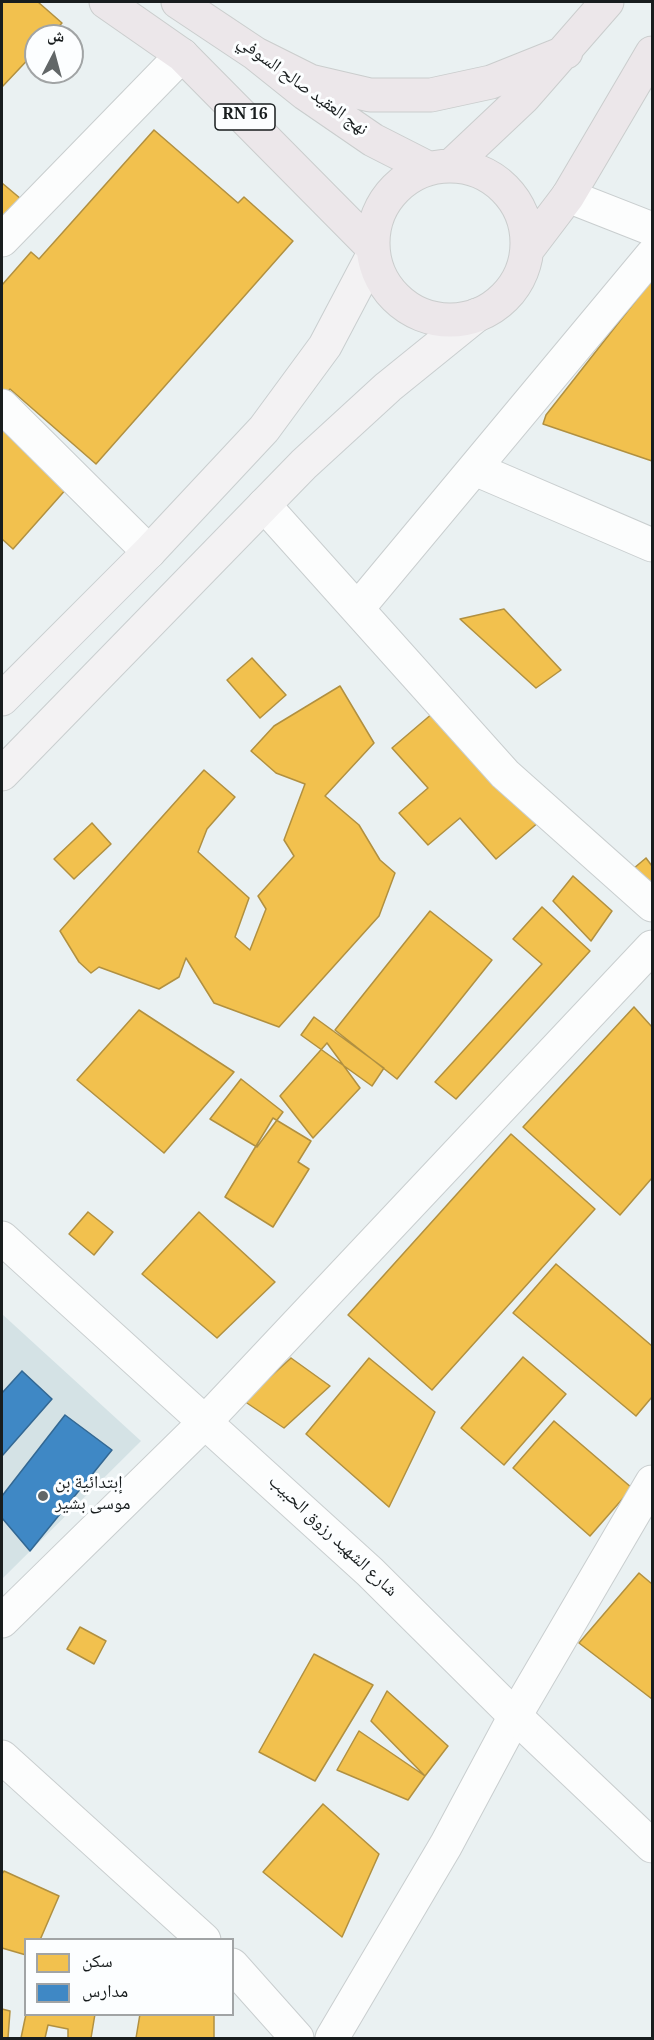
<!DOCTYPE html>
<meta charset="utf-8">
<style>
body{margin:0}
#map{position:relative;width:654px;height:2040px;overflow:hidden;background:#eaf1f2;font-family:Georgia,"Noto Naskh Arabic",serif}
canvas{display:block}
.frame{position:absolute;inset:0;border:3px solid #181d1e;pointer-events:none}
.legend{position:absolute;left:24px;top:1938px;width:210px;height:78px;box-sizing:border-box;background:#fcfeff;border:2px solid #a1a4a5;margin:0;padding:8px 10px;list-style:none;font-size:18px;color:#181d1e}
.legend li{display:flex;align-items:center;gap:12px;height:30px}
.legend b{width:30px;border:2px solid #a1a4a5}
.north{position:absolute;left:24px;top:24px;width:60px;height:60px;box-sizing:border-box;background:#fcfeff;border:2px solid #a1a4a5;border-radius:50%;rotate:6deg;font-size:16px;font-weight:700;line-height:24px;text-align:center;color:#181d1e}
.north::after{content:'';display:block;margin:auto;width:21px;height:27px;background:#626768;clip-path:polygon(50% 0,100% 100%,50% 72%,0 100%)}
</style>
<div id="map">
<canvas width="654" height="2040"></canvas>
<div class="frame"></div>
<ul class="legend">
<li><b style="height:16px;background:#f2c14e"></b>سكن</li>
<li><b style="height:16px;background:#3f88c5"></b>مدارس</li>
</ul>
<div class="north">ش</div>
</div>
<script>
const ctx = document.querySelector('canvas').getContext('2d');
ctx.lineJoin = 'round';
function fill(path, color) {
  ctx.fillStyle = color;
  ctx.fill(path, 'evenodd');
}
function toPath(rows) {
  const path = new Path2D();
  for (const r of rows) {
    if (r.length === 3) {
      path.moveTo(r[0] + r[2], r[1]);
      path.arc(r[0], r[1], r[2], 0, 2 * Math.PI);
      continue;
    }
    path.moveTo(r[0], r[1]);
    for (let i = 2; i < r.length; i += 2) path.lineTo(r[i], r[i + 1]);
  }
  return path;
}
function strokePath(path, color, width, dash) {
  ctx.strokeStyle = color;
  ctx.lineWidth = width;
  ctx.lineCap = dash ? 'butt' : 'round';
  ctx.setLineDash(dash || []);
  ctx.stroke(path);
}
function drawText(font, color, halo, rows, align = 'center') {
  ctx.font = font + ' Georgia,"Noto Naskh Arabic",serif';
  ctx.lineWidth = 6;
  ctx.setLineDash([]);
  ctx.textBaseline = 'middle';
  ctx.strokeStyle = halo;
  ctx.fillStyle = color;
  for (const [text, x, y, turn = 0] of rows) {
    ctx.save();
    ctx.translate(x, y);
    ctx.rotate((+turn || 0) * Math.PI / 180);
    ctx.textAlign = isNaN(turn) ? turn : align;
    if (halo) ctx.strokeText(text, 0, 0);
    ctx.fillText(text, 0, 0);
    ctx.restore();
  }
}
const built = toPath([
 [2,1314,141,1441,2,1579]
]);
const homes = toPath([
 [2,2,38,2,62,23,50,36,36,36,36,51,2,87,2,2],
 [154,130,238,203,244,197,293,241,96,464,10,389,2,399,2,285,31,252,39,259,154,130],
 [2,183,21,199,2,223,2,183],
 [652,280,652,461,543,424,546,415,652,280],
 [2,429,68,487,13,549,2,539,2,429],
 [504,609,561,670,536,688,460,619,504,609],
 [252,658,286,695,260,718,227,680,252,658],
 [340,686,374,743,325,796,359,825,380,860,395,873,379,916,279,1027,214,1003,186,958,179,977,159,989,99,967,91,973,79,962,60,931,204,770,235,797,207,829,198,852,249,898,235,937,250,950,266,909,258,896,294,856,284,840,305,784,276,773,251,751,274,726,340,686],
 [440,707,540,821,496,859,460,818,428,845,399,813,428,788,392,748,440,707],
 [92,823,111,844,74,879,54,859,92,823],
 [646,858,652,866,652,893,614,885,646,858],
 [573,876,612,911,591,941,553,901,573,876],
 [542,907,590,951,456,1099,435,1082,542,964,513,939,542,907],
 [430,911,492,960,397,1079,335,1030,430,911],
 [634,1007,652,1027,652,1178,620,1215,523,1127,634,1007],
 [139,1010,234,1072,164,1153,77,1080,139,1010],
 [314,1017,384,1068,372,1086,301,1035,314,1017],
 [327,1043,360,1088,313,1138,280,1096,327,1043],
 [241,1079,283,1112,257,1147,210,1119,241,1079],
 [273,1118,311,1141,298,1162,309,1169,273,1227,225,1197,273,1118],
 [511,1134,595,1209,432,1390,348,1315,511,1134],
 [88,1212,113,1232,94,1255,69,1234,88,1212],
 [199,1212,275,1282,217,1338,142,1274,199,1212],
 [556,1264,652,1346,652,1397,636,1416,513,1313,556,1264],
 [523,1357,566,1394,504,1465,461,1428,523,1357],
 [291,1358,330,1386,284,1428,244,1401,291,1358],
 [369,1358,435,1412,389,1507,306,1434,369,1358],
 [554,1421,632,1488,590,1536,513,1468,554,1421],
 [639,1573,652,1584,652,1699,579,1643,639,1573],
 [80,1627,106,1641,94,1664,67,1649,80,1627],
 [314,1654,373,1685,315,1781,259,1752,314,1654],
 [387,1691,448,1746,425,1776,371,1721,387,1691],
 [359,1731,425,1776,408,1800,337,1770,359,1731],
 [323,1804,379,1854,342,1937,263,1872,323,1804],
 [4,1871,59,1896,40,1940,26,1940,26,1955,2,1948,2,1874,4,1871],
 [2,2009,10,2011,8,2038,2,2038,2,2009],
 [26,2014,95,2014,91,2038,68,2038,68,2029,48,2025,45,2038,21,2038,26,2014],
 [140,2014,214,2014,214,2038,136,2038,140,2014]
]);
const schools = toPath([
 [22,1371,52,1399,2,1456,2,1393,22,1371],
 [65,1415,112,1450,30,1551,2,1518,2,1496,65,1415]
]);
const minor = toPath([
 [568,196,652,229],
 [2,240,182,55],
 [2,406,149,552],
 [475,469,652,545],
 [264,505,505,774,652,905],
 [358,608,652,255],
 [2,1621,204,1423,652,947],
 [2,1757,204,1940],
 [232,1965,297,2038],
 [332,2038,446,1845,515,1716,652,1482]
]);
const tertiary = toPath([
 [2,1238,370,1572,515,1716,652,1846]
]);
const secondary = toPath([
 [2,699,149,552,264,429,325,346,373,255],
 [2,774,304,464,388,387,477,315]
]);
const primary = toPath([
 [106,2,182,55,372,247],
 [178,2,256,54,306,94,373,140,428,168],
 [256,54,310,81,370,95,431,95,491,82,566,52],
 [452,165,524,97,607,2],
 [450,243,77],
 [527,250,568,196,652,53]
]);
const markers = [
 [43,1496,6,"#626768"]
];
const shields = [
 [245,117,60]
];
const shieldNames = [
 ["RN 16",245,117]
];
const streetNames = [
 ["نهج العقيد صالح السوفي",301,88,36],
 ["شارع الشهيد رزوق الحبيب",331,1538,43]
];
const poiNames = [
 ["إبتدائية بن",55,1486],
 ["موسى بشير",55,1507]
];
fill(built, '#d4e2e5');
fill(homes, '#f2c14e');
strokePath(homes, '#b19040', 1.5);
fill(schools, '#3f88c5');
strokePath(schools, '#336893', 1.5);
strokePath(minor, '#c9cecf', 35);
strokePath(tertiary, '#c9cecf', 35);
strokePath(secondary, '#c9cecf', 35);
strokePath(primary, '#cacdcd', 35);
strokePath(minor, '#fcfdfd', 33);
strokePath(tertiary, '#fcfdfd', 33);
strokePath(secondary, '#f3f2f3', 33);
strokePath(primary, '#ece7ea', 33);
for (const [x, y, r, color] of markers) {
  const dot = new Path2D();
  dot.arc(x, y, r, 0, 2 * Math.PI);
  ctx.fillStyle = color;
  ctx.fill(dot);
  strokePath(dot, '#fcfeff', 2);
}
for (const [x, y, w] of shields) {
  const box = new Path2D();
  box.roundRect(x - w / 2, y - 13, w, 26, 4.5);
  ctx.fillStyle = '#fcfeff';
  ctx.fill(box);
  strokePath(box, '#181d1e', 1.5);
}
drawText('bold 16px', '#181d1e', null, shieldNames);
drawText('18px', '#181d1e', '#fcfeff', streetNames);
drawText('18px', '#181d1e', '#fcfeff', poiNames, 'left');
</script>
